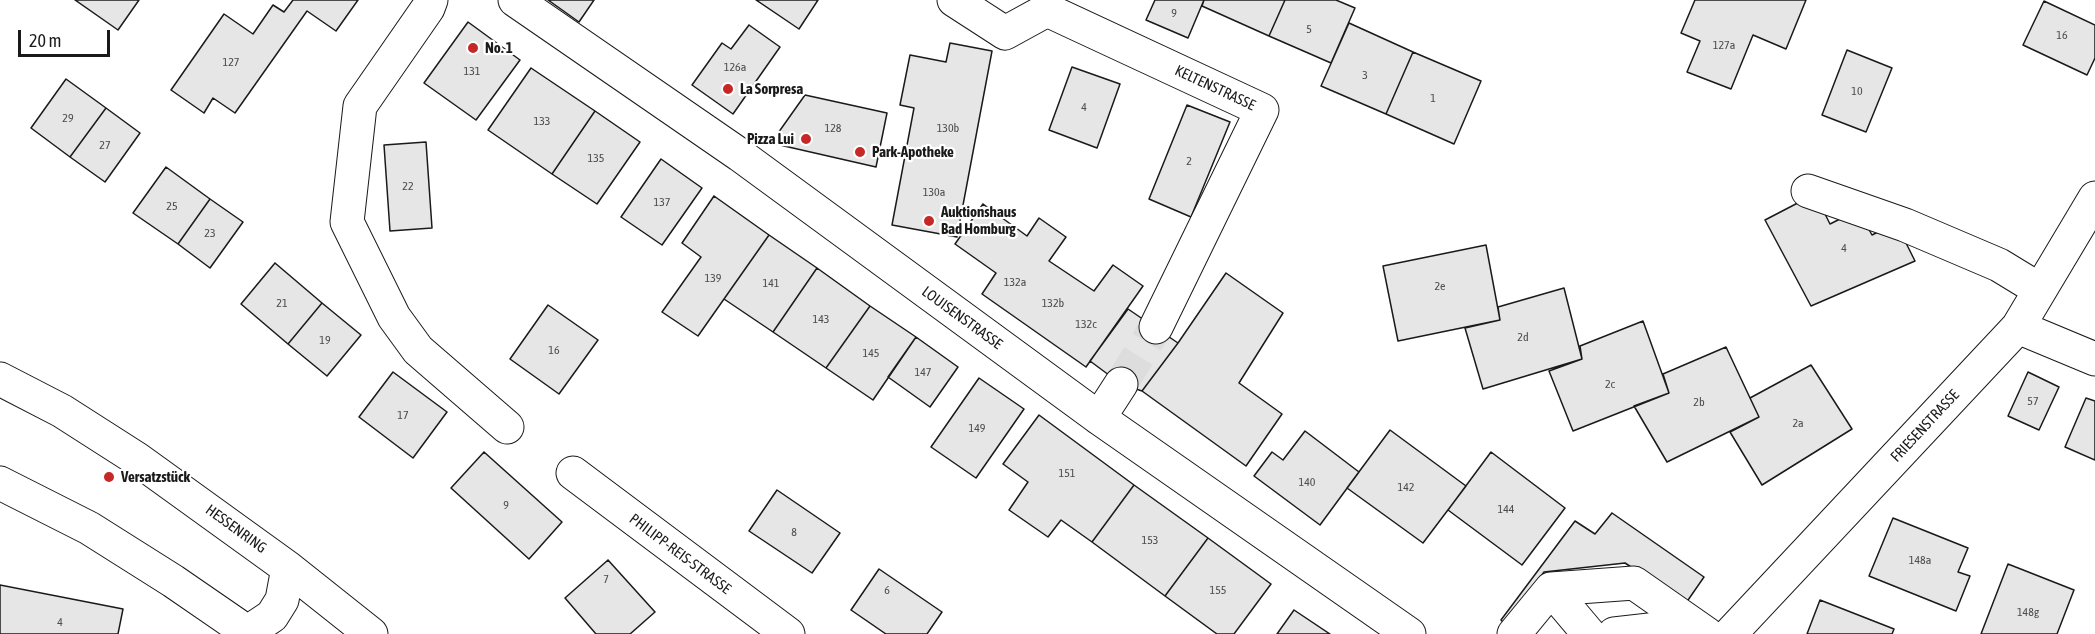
<!DOCTYPE html>
<meta charset="utf-8">
<style>
body{margin:0}
#map{position:relative;width:2095px;height:634px;overflow:hidden;background:#fff;font-family:"Asap Condensed",sans-serif}
canvas{display:block}
.scale{position:absolute;left:18px;top:30px;width:92px;height:27px;box-sizing:border-box;border:3px solid #1a1a1a;border-top:0;padding-left:8px;font-size:18px;line-height:21px;white-space:nowrap;color:#1a1a1a;-webkit-text-stroke:4px #fff;paint-order:stroke}
</style>
<div id="map">
<canvas width="2095" height="634"></canvas>
<div class="scale">20 m</div>
</div>
<script>
const ctx = document.querySelector('canvas').getContext('2d');
ctx.lineJoin = 'round';
function fill(path, color) {
  ctx.fillStyle = color;
  ctx.fill(path, 'evenodd');
}
function toPath(rows) {
  const path = new Path2D();
  for (const r of rows) {
    path.moveTo(r[0], r[1]);
    for (let i = 2; i < r.length; i += 2) path.lineTo(r[i], r[i + 1]);
  }
  return path;
}
function strokePath(path, color, width, dash) {
  ctx.strokeStyle = color;
  ctx.lineWidth = width;
  ctx.lineCap = dash ? 'butt' : 'round';
  ctx.setLineDash(dash || []);
  ctx.stroke(path);
}
function drawText(font, color, halo, rows, align = 'center') {
  ctx.font = font + ' "Asap Condensed",sans-serif';
  ctx.lineWidth = 4.5;
  ctx.setLineDash([]);
  ctx.textBaseline = 'middle';
  ctx.strokeStyle = halo;
  ctx.fillStyle = color;
  for (const [text, x, y, turn = 0] of rows) {
    ctx.save();
    ctx.translate(x, y);
    ctx.rotate((+turn || 0) * Math.PI / 180);
    ctx.textAlign = isNaN(turn) ? turn : align;
    if (halo) ctx.strokeText(text, 0, 0);
    ctx.fillText(text, 0, 0);
    ctx.restore();
  }
}
const building = toPath([
 [75,0,139,0,118,30,75,0],
 [293,0,358,0,336,31,307,11,235,113,213,98,204,113,171,90,224,14,253,34,273,5,284,12,293,0],
 [548,0,594,0,579,22,548,0],
 [756,0,818,0,799,29,756,0],
 [1155,0,1204,0,1188,38,1146,20,1155,0],
 [1204,0,1285,0,1269,36,1202,6,1204,0],
 [1285,0,1336,0,1355,8,1331,63,1269,36,1285,0],
 [1695,0,1806,0,1786,49,1753,35,1731,89,1687,72,1700,41,1681,33,1695,0],
 [2044,1,2095,25,2095,58,2087,75,2023,45,2044,1],
 [468,22,520,60,476,120,424,83,468,22],
 [1349,23,1413,52,1386,114,1321,86,1349,23],
 [749,25,780,47,733,114,692,85,722,43,731,49,749,25],
 [950,43,992,51,957,237,892,225,914,108,900,105,910,55,946,62,950,43],
 [1847,50,1892,68,1866,132,1822,115,1847,50],
 [1413,52,1481,81,1454,144,1386,114,1413,52],
 [1072,67,1120,84,1097,148,1049,130,1072,67],
 [531,68,595,111,552,174,488,130,531,68],
 [66,79,106,108,70,157,31,128,66,79],
 [805,95,887,113,876,167,771,143,805,95],
 [1187,105,1230,122,1191,217,1149,199,1187,105],
 [106,108,140,133,105,182,70,157,106,108],
 [595,111,640,142,597,204,552,174,595,111],
 [426,142,432,228,390,231,384,145,426,142],
 [661,159,702,188,662,245,621,217,661,159],
 [166,167,210,199,178,244,133,213,166,167],
 [1815,194,1830,224,1858,210,1872,235,1896,223,1915,261,1811,306,1765,220,1815,194],
 [714,196,769,235,698,336,662,312,701,257,682,243,714,196],
 [210,199,243,222,210,268,178,244,210,199],
 [983,204,1027,236,1039,218,1066,237,1049,261,1094,291,1113,265,1143,286,1086,367,982,294,996,273,955,244,983,204],
 [769,235,817,268,773,332,724,299,769,235],
 [1486,245,1500,320,1398,341,1383,266,1486,245],
 [275,263,322,303,288,344,241,304,275,263],
 [817,268,870,306,826,368,773,332,817,268],
 [1226,273,1283,313,1239,383,1282,414,1246,466,1142,391,1178,343,1226,273],
 [1564,288,1582,359,1483,389,1465,328,1500,320,1498,307,1564,288],
 [322,303,361,335,327,376,288,344,322,303],
 [548,305,598,340,559,394,510,359,548,305],
 [870,306,916,337,873,400,826,368,870,306],
 [1128,309,1178,343,1142,391,1121,384,1090,361,1128,309],
 [1643,321,1669,393,1573,431,1549,371,1582,359,1580,346,1643,321],
 [916,337,958,367,930,407,888,377,916,337],
 [1726,347,1759,417,1667,462,1634,406,1669,393,1663,374,1726,347],
 [1811,365,1852,429,1762,485,1730,432,1759,417,1750,398,1811,365],
 [393,372,447,412,413,458,359,417,393,372],
 [2028,372,2059,387,2039,430,2008,416,2028,372],
 [979,378,1024,409,976,478,931,447,979,378],
 [2086,398,2095,401,2095,460,2065,447,2086,398],
 [1039,415,1134,485,1092,542,1061,520,1048,537,1009,510,1028,482,1003,464,1039,415],
 [1390,430,1466,486,1423,543,1347,488,1390,430],
 [1305,431,1359,472,1320,525,1254,476,1272,452,1283,460,1305,431],
 [484,452,562,522,529,559,451,488,484,452],
 [1491,452,1565,508,1522,565,1448,510,1491,452],
 [1134,485,1208,538,1165,596,1092,542,1134,485],
 [777,490,840,533,812,573,749,531,777,490],
 [1612,513,1704,577,1686,603,1625,563,1544,572,1506,625,1501,620,1575,521,1595,534,1612,513],
 [1893,518,1968,548,1958,572,1970,576,1956,611,1869,576,1893,518],
 [1208,538,1271,584,1234,634,1217,634,1165,596,1208,538],
 [608,560,655,612,630,634,596,634,565,598,608,560],
 [2008,564,2074,590,2057,634,1981,634,2008,564],
 [879,569,942,612,927,634,886,634,851,610,879,569],
 [0,585,123,609,118,634,0,634,0,585],
 [1820,600,1894,629,1892,634,1807,634,1820,600],
 [1294,610,1330,634,1277,634,1294,610]
]);
const minorTunnel = toPath([
 [1121,384,1156,327]
]);
const minor = toPath([
 [431,0,428,8,360,106,347,222,394,317,418,350,507,427],
 [515,0,740,155,1099,418,1409,634],
 [954,0,1005,33,1047,10,1262,110,1156,327],
 [1808,191,1905,225,1999,265,2040,290],
 [2018,327,2095,359],
 [0,379,62,411,137,459,288,568,371,634],
 [1099,418,1121,384],
 [573,473,788,634],
 [0,483,89,528,173,581,250,634],
 [1551,589,1589,634],
 [248,632,272,616,282,600,288,568],
 [1514,634,1551,589,1634,583,1707,634],
 [1614,634,1694,625],
 [1730,634,2018,327,2095,198]
]);
const markers = [
 [473,48,6,"#c62828"],
 [728,89,6,"#c62828"],
 [806,139,6,"#c62828"],
 [860,152,6,"#c62828"],
 [929,221,6,"#c62828"],
 [109,477,6,"#c62828"]
];
const numberNames = [
 ["9",1174,13],
 ["5",1309,29],
 ["16",2062,35],
 ["127a",1724,45],
 ["127",231,62],
 ["126a",735,67],
 ["131",472,71],
 ["3",1365,75],
 ["10",1857,91],
 ["1",1433,98],
 ["4",1084,107],
 ["29",68,118],
 ["133",542,121],
 ["128",833,128],
 ["130b",948,128],
 ["27",105,145],
 ["135",596,158],
 ["2",1189,161],
 ["22",408,186],
 ["130a",934,192],
 ["137",662,202],
 ["25",172,206],
 ["23",210,233],
 ["4",1844,248],
 ["139",713,278],
 ["132a",1015,282],
 ["141",771,283],
 ["2e",1440,286],
 ["21",282,303],
 ["132b",1053,303],
 ["143",821,319],
 ["132c",1086,324],
 ["2d",1523,337],
 ["19",325,340],
 ["16",554,350],
 ["145",871,353],
 ["147",923,372],
 ["2c",1610,384],
 ["57",2033,401],
 ["2b",1699,402],
 ["17",403,415],
 ["2a",1798,423],
 ["149",977,428],
 ["151",1067,473],
 ["140",1307,482],
 ["142",1406,487],
 ["9",506,505],
 ["144",1506,509],
 ["8",794,532],
 ["153",1150,540],
 ["148a",1920,560],
 ["7",606,579],
 ["6",887,590],
 ["155",1218,590],
 ["148g",2028,612],
 ["4",60,622]
];
const poiNames = [
 ["No. 1",485,48],
 ["La Sorpresa",740,89],
 ["Pizza Lui",794,139,"right"],
 ["Park-Apotheke",872,152],
 ["Auktionshaus",941,212],
 ["Bad Homburg",941,229],
 ["Versatzstück",121,477]
];
const streetNames = [
 ["KELTENSTRASSE",1215,88,25],
 ["LOUISENSTRASSE",962,318,36],
 ["FRIESENSTRASSE",1925,426,-47],
 ["HESSENRING",236,529,36],
 ["PHILIPP-REIS-STRASSE",680,554,37]
];
fill(building, '#e6e6e6');
strokePath(building, '#1a1a1a', 1.5);
strokePath(minorTunnel, '#ddd', 33, [33, 16]);
strokePath(minor, '#1a1a1a', 35);
strokePath(minor, '#fff', 33);
for (const [x, y, r, color] of markers) {
  const dot = new Path2D();
  dot.arc(x, y, r, 0, 2 * Math.PI);
  ctx.fillStyle = color;
  ctx.fill(dot);
  strokePath(dot, '#fff', 2);
}
drawText('12px', '#4d4d4d', null, numberNames);
drawText('bold 15px', '#1a1a1a', '#fff', poiNames, 'left');
drawText('15px', '#1a1a1a', '#fff', streetNames);
</script>
